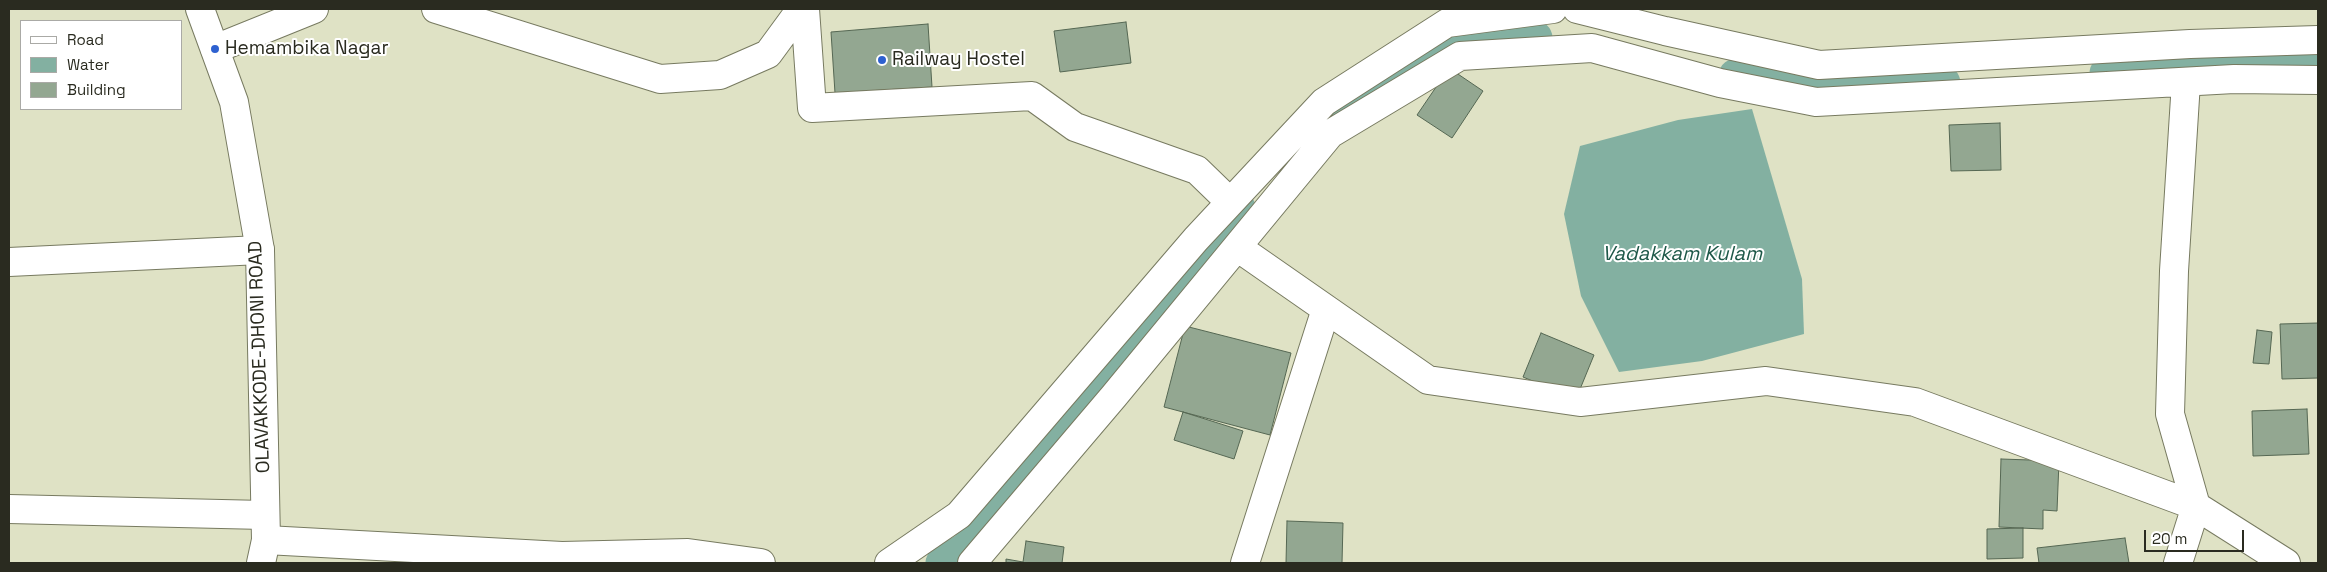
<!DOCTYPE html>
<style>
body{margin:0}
#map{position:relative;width:2327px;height:572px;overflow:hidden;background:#dfe2c5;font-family:"Space Grotesk",sans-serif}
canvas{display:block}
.frame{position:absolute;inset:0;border:10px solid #2a2b20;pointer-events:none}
.legend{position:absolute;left:20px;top:20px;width:162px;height:90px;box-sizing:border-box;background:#fff;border:1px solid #aaaaa6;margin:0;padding:6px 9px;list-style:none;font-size:15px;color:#2a2b20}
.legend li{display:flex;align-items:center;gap:10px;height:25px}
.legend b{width:25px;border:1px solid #aaaaa6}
.scale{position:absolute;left:2144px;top:530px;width:100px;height:22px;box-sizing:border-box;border:2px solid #2a2b20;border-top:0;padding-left:6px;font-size:15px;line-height:18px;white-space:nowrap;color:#2a2b20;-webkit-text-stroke:4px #fff;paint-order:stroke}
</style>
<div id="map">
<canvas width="2327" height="572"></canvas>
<div class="frame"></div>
<ul class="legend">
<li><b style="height:6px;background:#fff"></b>Road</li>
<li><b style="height:14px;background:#83b0a1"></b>Water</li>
<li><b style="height:14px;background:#93a791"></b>Building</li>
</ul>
<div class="scale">20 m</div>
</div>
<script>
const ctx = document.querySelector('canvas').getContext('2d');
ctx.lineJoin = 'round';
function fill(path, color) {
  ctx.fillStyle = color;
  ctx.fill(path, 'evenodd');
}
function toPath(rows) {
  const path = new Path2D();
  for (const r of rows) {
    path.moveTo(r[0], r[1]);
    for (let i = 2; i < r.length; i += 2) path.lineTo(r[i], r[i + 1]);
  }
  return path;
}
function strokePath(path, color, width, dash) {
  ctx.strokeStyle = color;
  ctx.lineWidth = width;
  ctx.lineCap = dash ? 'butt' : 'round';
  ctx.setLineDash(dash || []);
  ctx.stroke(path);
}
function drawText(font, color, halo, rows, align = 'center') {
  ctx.font = font + ' "Space Grotesk",sans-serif';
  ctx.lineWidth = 4;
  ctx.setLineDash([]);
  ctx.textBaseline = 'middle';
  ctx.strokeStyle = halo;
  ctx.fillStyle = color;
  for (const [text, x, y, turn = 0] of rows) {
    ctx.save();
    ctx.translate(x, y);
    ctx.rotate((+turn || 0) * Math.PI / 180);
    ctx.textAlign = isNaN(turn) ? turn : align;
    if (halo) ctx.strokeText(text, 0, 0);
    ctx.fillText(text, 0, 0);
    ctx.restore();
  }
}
const water = toPath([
 [1752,109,1802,279,1804,334,1702,361,1619,372,1581,296,1564,214,1580,146,1678,120]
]);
const canal = toPath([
 [2107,73,2318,59],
 [1736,76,1822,86,1943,83],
 [1292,153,1318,125,1460,42,1535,38],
 [420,563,481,562],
 [943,563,967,549,1221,230,1239,210]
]);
const building = toPath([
 [1126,22,1131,63,1060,72,1054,31,1126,22],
 [928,24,932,87,835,93,831,32,928,24],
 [1449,68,1483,91,1452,138,1417,115,1449,68],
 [2000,123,2001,170,1951,171,1949,125,2000,123],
 [2318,323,2318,378,2282,379,2280,324,2318,323],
 [1185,326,1291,353,1270,435,1164,407,1185,326],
 [2257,330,2272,332,2269,364,2253,363,2257,330],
 [1541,333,1594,355,1576,399,1523,377,1541,333],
 [2307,409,2309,454,2253,456,2252,411,2307,409],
 [1183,412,1243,431,1234,459,1174,440,1183,412],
 [2001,459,2059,461,2057,511,2043,510,2043,529,1999,527,2001,459],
 [1287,521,1343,523,1342,563,1286,563,1287,521],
 [2023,528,2023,558,1987,559,1987,529,2023,528],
 [2125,538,2129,563,2039,563,2037,548,2125,538],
 [1026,541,1064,547,1062,563,1006,563,1006,559,1023,562,1026,541]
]);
const minor = toPath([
 [436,9,660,79,720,75,768,54,801,9],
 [805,9,812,108,1032,96,1075,127,1197,170,1230,202],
 [1577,9,1665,31,1819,65,2190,44,2318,40],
 [215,49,314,9],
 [2186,82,2174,271,2170,414,2196,506,2286,563],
 [1237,247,1428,380,1580,402,1766,381,1915,402,2196,506,2178,563],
 [9,262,260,250],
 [9,509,264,515],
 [266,540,562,556,688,553,761,563],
 [889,563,959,515,1196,239,1324,102,1447,23,1553,9],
 [972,563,1114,396,1330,134,1460,56,1592,48,1720,83,1816,102,2234,79,2318,80],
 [1245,563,1326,309]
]);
const major = toPath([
 [200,9,234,102,260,250,266,540,261,563]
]);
const markers = [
 [215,49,5,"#2e61d0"],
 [882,60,5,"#2e61d0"]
];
const poiNames = [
 ["Hemambika Nagar",225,49],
 ["Railway Hostel",892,60]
];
const streetNames = [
 ["OLAVAKKODE-DHONI ROAD",260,357,-92]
];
const waterNames = [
 ["Vadakkam Kulam",1682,255]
];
fill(water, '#83b0a1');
strokePath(canal, '#83b0a1', 35);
fill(building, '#93a791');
strokePath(building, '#556753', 1);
strokePath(minor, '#777a60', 30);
strokePath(major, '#777a60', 30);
strokePath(minor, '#fff', 28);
strokePath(major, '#fff', 28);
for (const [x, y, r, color] of markers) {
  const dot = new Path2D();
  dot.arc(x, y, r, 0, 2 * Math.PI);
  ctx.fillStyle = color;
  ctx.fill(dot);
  strokePath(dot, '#fff', 2);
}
drawText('19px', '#2a2b20', '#fff', poiNames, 'left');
drawText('19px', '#2a2b20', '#fff', streetNames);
drawText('italic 20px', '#1d5848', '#fff', waterNames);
</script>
